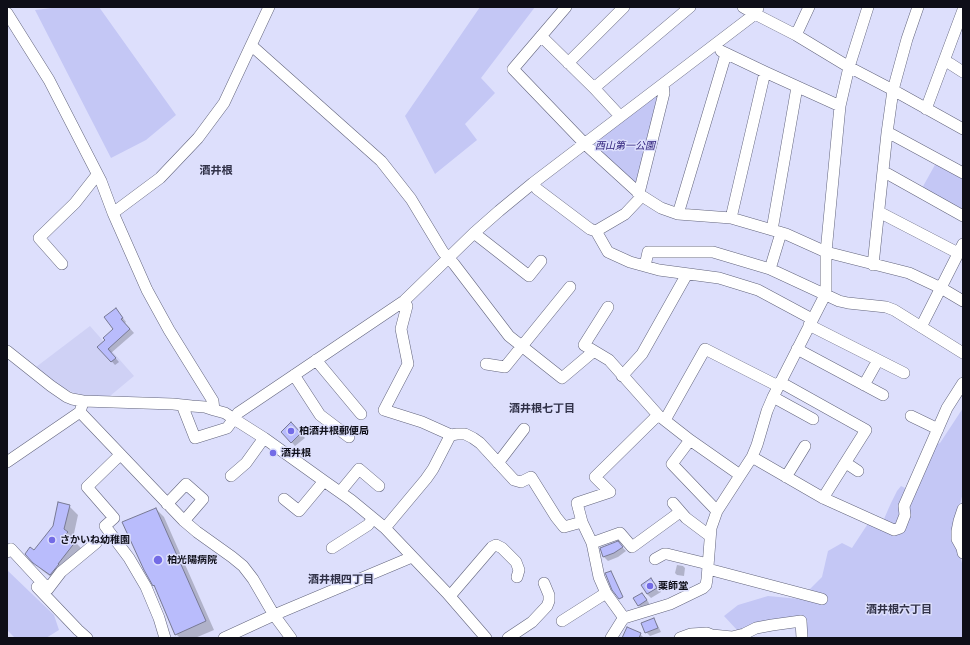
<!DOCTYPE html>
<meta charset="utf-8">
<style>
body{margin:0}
#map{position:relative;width:970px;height:645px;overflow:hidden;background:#dddffc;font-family:"Times New Roman",serif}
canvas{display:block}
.frame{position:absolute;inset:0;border:8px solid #0e0e18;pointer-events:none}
</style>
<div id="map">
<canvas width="970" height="645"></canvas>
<div class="frame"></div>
</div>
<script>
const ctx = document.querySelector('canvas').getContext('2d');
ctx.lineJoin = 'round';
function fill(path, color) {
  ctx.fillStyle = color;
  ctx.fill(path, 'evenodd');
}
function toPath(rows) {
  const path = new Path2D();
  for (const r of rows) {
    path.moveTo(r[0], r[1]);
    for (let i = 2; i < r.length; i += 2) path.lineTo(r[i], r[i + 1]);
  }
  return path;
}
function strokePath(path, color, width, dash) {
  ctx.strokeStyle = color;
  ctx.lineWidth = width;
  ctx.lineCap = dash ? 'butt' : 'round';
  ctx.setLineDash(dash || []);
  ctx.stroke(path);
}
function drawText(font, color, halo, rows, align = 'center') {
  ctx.font = font + ' "Times New Roman","Noto Sans JP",serif';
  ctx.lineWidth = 3;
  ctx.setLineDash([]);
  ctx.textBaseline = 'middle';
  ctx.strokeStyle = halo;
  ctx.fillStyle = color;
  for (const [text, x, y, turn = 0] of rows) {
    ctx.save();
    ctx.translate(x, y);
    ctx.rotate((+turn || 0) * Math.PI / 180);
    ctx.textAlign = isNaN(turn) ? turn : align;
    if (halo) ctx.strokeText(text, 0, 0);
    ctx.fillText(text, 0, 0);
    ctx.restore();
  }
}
const built = toPath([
 [90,326,134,376,110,396,87,396,76,394,55,383,36,367]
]);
const green = toPath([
 [60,7,99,7,176,115,146,140,111,158,35,10],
 [480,7,535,7,481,78,495,93,465,124,477,140,435,174,405,116],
 [659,92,637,184,594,146,594,142],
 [936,163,963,178,963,211,921,190],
 [963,408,963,493,955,521,959,552,963,567,963,638,807,638,806,623,737,630,724,616,738,605,768,596,800,599,822,577,828,551,842,543,852,548,869,522,880,528,891,503,897,491,901,486,913,492,934,445,940,443],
 [7,570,54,615,59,630,46,638,15,638,7,630]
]);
const shadow = toPath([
 [120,314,126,322,125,323,134,333,111,353,119,362,115,365,99,347,106,340,114,329],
 [291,424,305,438,295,446,282,432],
 [69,506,78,515,73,538,76,541,75,542,83,550,67,574,59,583,43,571,34,562,34,552],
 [156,509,164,517,214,630,195,638,180,638,176,634,156,587,154,585],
 [622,547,626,551,618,557,608,561,604,557],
 [677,565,683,566,685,568,684,576,677,575,675,573],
 [651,579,655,583,661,592,651,598,647,594,642,585],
 [642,594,646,598,650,605,642,609,638,605],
 [653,619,657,624,661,632,650,636,646,632],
 [640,634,644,638,623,638]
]);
const building = toPath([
 [116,308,123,318,121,319,130,329,108,349,116,358,111,362,97,347,105,340,103,338,113,329,104,317,116,308],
 [291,422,301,433,291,443,281,432,291,422],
 [58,502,70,505,64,529,68,532,66,534,76,541,58,564,59,564,50,575,33,563,25,554,30,547,34,550,53,526,58,502],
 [156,508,206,621,175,635,154,585,153,586,144,570,122,522,156,508],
 [618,541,623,547,614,553,603,557,600,548,618,541],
 [611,571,623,597,619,599,612,590,606,575,605,573,611,571],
 [651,578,657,588,647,594,641,585,651,578],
 [642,593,647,600,638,606,633,598,642,593],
 [654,618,658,628,645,633,641,623,654,618],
 [627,627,641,633,639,638,622,638,627,627]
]);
const minor = toPath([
 [566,7,513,69,585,144,642,196,661,208,678,214,731,218,786,234,826,252,909,273,941,288,963,301],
 [743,7,755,14,758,8],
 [7,13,49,80,101,181,113,213,147,290,169,330,213,401,214,410],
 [796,35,809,7],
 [541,36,594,88,620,116],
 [252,46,381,161,411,199,443,252,454,264,509,336,562,378,594,351,609,360,658,415,690,440,740,475],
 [721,51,765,72,840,106],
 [944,61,949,63,963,72],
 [568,63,624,7],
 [594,88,690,7],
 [926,109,963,10],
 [887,133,891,134,963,173],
 [883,174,888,174,963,216],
 [533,183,537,189,590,229,596,231,608,252,630,262,659,270,719,278,758,290,812,319],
 [637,192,640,189,664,93,663,84],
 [879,212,958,253],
 [113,213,160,178,198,138,224,103,269,7],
 [678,214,726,54],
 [731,218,765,72],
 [772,230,797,87],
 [596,231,625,214,642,196],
 [474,233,529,276,541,261],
 [781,233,770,269,839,301,848,303,886,307,894,310,963,353],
 [62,264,39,238,75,203,97,175],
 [873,265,887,133,893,90,907,39,918,7],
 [645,266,648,252,713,252,770,269],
 [404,301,407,306,401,329,408,364,384,410,422,422,451,435],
 [809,325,904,373],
 [921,327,963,244],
 [797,349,883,395],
 [7,351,51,386,67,397,72,399,83,401,173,404,192,406,205,407,214,410,225,413,234,419,264,438,324,481,351,500,385,528,447,593,486,638],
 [594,351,584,345,608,307],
 [316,360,361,414],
 [486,364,505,367,570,287],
 [294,375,320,415,349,437],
 [622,376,642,354,687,274],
 [780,382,866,430,823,498],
 [864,385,878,360],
 [773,397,813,419],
 [182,405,195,438,227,428,238,413,404,301,474,233,499,211,533,183,755,14,796,35,849,67,893,90,963,129],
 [80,412,184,521,197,532,232,557,243,566,253,579,274,615,291,638],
 [911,416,938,429],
 [665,420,705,349,778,386],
 [690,440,672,464,717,511],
 [120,455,87,487,114,518,105,526,129,558,146,587,159,618,165,638],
 [752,457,823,498,894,530,900,528,905,515,904,506,947,408,963,383],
 [7,462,80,412,82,405],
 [498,463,524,429],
 [846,463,858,471],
 [231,476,246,463,264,438],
 [786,477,805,446],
 [340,492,359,469,379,486],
 [284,499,299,511,324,481],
 [673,503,686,518,710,536],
 [167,504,186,484,203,499,184,521],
 [963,509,959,521,957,531,957,539,962,548,963,553],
 [385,528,426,479,433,469,449,438,451,435,457,434,465,434,473,438,480,443,514,480,521,482,531,477,556,517,564,527,582,522],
 [592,543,620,533,632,547,680,512],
 [332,548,368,525,373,518],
 [7,552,11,549,48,589,61,572,96,543],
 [655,559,664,554,667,554,708,564],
 [708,569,822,599],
 [37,587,78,630,87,638],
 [450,596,492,547,496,545,502,548,516,562,519,570,517,577],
 [624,618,606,593,599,577,592,543,582,522,577,503,610,492,595,477,658,415],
 [562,621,606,593],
 [712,635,732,637,744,634,756,628,772,625,801,621,802,638],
 [224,638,274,615,412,557],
 [508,638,532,622,547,606,549,601,549,595,544,583],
 [611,638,621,622,624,618,670,604,703,588,706,585,707,579,711,528,717,511,752,457,757,445,767,411,773,397,823,299,826,296,826,252,840,106,849,67,868,7],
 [680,638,691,634,707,633,712,635,712,638]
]);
const markers = [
 [291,431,4,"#736be6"],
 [273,453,4,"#736be6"],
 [52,540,4,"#736be6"],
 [158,560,5,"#736be6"],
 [650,586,4,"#736be6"]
];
const parkNames = [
 ["西山第一公園",625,146]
];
const poiNames = [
 ["柏酒井根郵便局",299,431],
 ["酒井根",281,453],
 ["さかいね幼稚園",60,540],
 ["柏光陽病院",167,560],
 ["薬師堂",658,586]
];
const neighbourhoodNames = [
 ["酒井根",216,171],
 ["酒井根七丁目",542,409],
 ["酒井根四丁目",341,580],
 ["酒井根六丁目",899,610]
];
fill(built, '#cfd1f5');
fill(green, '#c4c7f5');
fill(shadow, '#0003');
fill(building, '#b9bcfc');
strokePath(building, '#777993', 1);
strokePath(minor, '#62647c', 12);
strokePath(minor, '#fff', 11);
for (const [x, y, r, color] of markers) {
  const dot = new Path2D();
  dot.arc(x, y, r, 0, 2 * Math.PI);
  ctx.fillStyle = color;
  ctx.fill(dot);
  strokePath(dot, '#dddffc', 1.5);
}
drawText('italic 10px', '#30227c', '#dddffc', parkNames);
drawText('bold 10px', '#0e0e18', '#dddffc', poiNames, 'left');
drawText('bold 11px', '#313248', '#dddffc', neighbourhoodNames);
</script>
